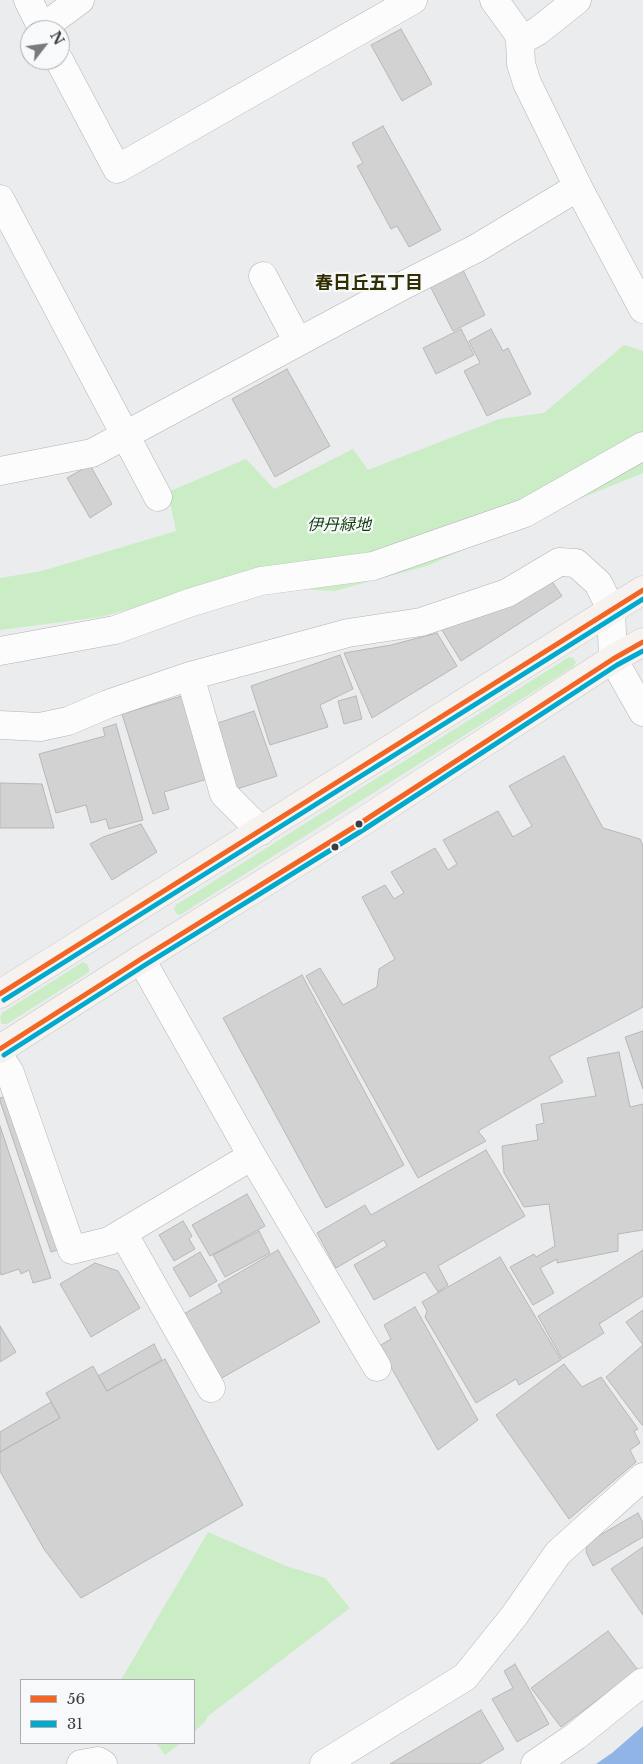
<!DOCTYPE html>
<meta charset="utf-8">
<style>
body{margin:0}
#map{position:relative;width:643px;height:1764px;overflow:hidden;background:#ebeced;font-family:"Libre Baskerville",serif}
canvas{display:block}
.legend{position:absolute;left:20px;top:1679px;width:175px;height:65px;box-sizing:border-box;background:#f7f9fb;border:1px solid #acadaf;margin:0;padding:6px 9px;list-style:none;font-size:15px;color:#3c3c3d}
.legend li{display:flex;align-items:center;gap:10px;height:25px}
.legend b{width:25px;border:1px solid #acadaf}
.north{position:absolute;left:20px;top:20px;width:50px;height:50px;box-sizing:border-box;background:#f7f9fb;border:1px solid #acadaf;border-radius:50%;rotate:60deg;font-size:14px;font-weight:700;line-height:20px;text-align:center;color:#3c3c3d}
.north::after{content:'';display:block;margin:auto;width:18px;height:22px;background:#797a7b;clip-path:polygon(50% 0,100% 100%,50% 72%,0 100%)}
</style>
<div id="map">
<canvas width="643" height="1764"></canvas>
<ul class="legend">
<li><b style="height:6px;background:#f26522"></b>56</li>
<li><b style="height:6px;background:#00a9ce"></b>31</li>
</ul>
<div class="north">N</div>
</div>
<script>
const ctx = document.querySelector('canvas').getContext('2d');
ctx.lineJoin = 'round';
function fill(path, color) {
  ctx.fillStyle = color;
  ctx.fill(path, 'evenodd');
}
function toPath(rows) {
  const path = new Path2D();
  for (const r of rows) {
    path.moveTo(r[0], r[1]);
    for (let i = 2; i < r.length; i += 2) path.lineTo(r[i], r[i + 1]);
  }
  return path;
}
function strokePath(path, color, width, dash) {
  ctx.strokeStyle = color;
  ctx.lineWidth = width;
  ctx.lineCap = dash ? 'butt' : 'round';
  ctx.setLineDash(dash || []);
  ctx.stroke(path);
}
function drawText(font, color, halo, rows, align = 'center') {
  ctx.font = font + ' "Libre Baskerville","Noto Sans JP",serif';
  ctx.lineWidth = 4.5;
  ctx.setLineDash([]);
  ctx.textBaseline = 'middle';
  ctx.strokeStyle = halo;
  ctx.fillStyle = color;
  for (const [text, x, y, turn = 0] of rows) {
    ctx.save();
    ctx.translate(x, y);
    ctx.rotate((+turn || 0) * Math.PI / 180);
    ctx.textAlign = isNaN(turn) ? turn : align;
    if (halo) ctx.strokeText(text, 0, 0);
    ctx.fillText(text, 0, 0);
    ctx.restore();
  }
}
const green = toPath([
 [624,345,643,351,643,473,552,510,427,566,334,591,221,585,100,617,0,630,0,578,42,571,176,531,168,492,246,459,274,489,353,449,368,470,499,419,544,413],
 [569,657,573,658,576,662,574,666,180,915,177,914,174,909,176,905],
 [83,962,87,964,89,968,89,972,7,1024,2,1024,0,1018,2,1013],
 [208,1532,286,1566,325,1578,350,1608,208,1716,205,1722,194,1732,194,1680,121,1680],
 [156,1743,181,1743,165,1755]
]);
const water = toPath([
 [643,1726,643,1764,596,1764,612,1753]
]);
const building = toPath([
 [401,29,432,84,402,101,371,45,401,29],
 [383,126,441,230,409,247,397,226,391,229,357,166,363,163,352,143,383,126],
 [463,270,485,315,453,331,430,286,463,270],
 [461,329,474,355,436,374,423,348,461,329],
 [491,329,503,351,508,348,531,394,487,416,464,371,480,363,469,341,491,329],
 [287,369,330,446,275,477,232,399,287,369],
 [90,465,112,504,90,518,67,478,90,465],
 [551,580,562,596,461,661,440,627,551,580],
 [437,633,457,666,372,718,344,653,391,645,437,633],
 [340,655,353,689,320,705,328,727,270,745,251,686,340,655],
 [185,695,211,778,164,792,169,809,153,814,122,714,185,695],
 [356,696,362,719,344,724,338,701,356,696],
 [254,711,277,776,237,789,215,724,254,711],
 [116,724,143,820,109,829,106,819,91,823,86,805,56,813,39,754,105,736,103,728,116,724],
 [564,756,603,828,640,839,643,846,643,1007,549,1057,563,1082,478,1131,486,1141,418,1178,306,976,320,968,343,1005,377,987,379,969,395,959,362,897,385,885,394,899,404,893,391,872,435,848,448,870,457,864,443,840,498,811,513,837,532,826,509,786,564,756],
 [0,783,42,784,54,828,0,828,0,783],
 [141,824,157,852,112,880,90,844,103,837,141,824],
 [302,975,404,1165,326,1208,223,1018,302,975],
 [643,1031,643,1089,625,1037,643,1031],
 [619,1052,630,1107,643,1104,643,1230,618,1234,618,1251,557,1263,557,1259,540,1268,554,1293,533,1305,510,1267,534,1254,536,1257,555,1246,549,1204,524,1207,504,1173,502,1146,538,1140,536,1125,544,1123,541,1104,596,1096,587,1058,619,1052],
 [9,1096,61,1249,51,1252,0,1101,0,1098,9,1096],
 [0,1126,51,1278,33,1283,29,1270,21,1274,19,1269,1,1275,0,1271,0,1126],
 [486,1150,525,1216,438,1266,448,1285,438,1292,425,1272,374,1300,354,1265,387,1246,384,1240,336,1268,317,1233,365,1205,371,1215,486,1150],
 [247,1194,265,1226,210,1256,192,1225,247,1194],
 [183,1221,192,1236,189,1239,195,1249,174,1261,159,1235,183,1221],
 [259,1231,270,1253,225,1277,213,1255,259,1231],
 [278,1250,320,1322,220,1379,182,1315,222,1292,218,1285,278,1250],
 [643,1250,643,1296,599,1324,604,1333,562,1359,538,1316,643,1250],
 [200,1252,217,1281,190,1297,173,1268,200,1252],
 [500,1257,561,1360,519,1385,516,1379,476,1403,425,1317,427,1311,422,1302,500,1257],
 [95,1263,118,1271,140,1308,91,1337,60,1284,95,1263],
 [415,1307,478,1420,438,1450,379,1346,391,1339,384,1325,415,1307],
 [643,1310,643,1425,642,1425,606,1377,643,1345,626,1322,643,1310],
 [0,1326,16,1352,0,1362,0,1326],
 [154,1344,162,1360,107,1391,98,1376,154,1344],
 [165,1359,243,1505,81,1598,44,1549,0,1471,0,1452,60,1418,46,1393,93,1366,107,1391,165,1359],
 [564,1364,582,1387,601,1377,638,1429,634,1431,640,1443,630,1450,636,1462,569,1519,496,1415,564,1364],
 [51,1402,60,1418,0,1452,0,1432,51,1402],
 [638,1513,643,1523,643,1537,593,1566,586,1552,588,1542,638,1513],
 [643,1547,643,1615,611,1569,643,1547],
 [608,1631,638,1670,561,1727,531,1688,608,1631],
 [515,1664,549,1724,517,1742,492,1699,513,1688,504,1671,515,1664],
 [481,1710,504,1749,479,1764,390,1764,481,1710]
]);
const minor = toPath([
 [28,0,43,30],
 [494,0,518,33,520,41,521,64,527,83,578,187,643,309],
 [42,28,80,0],
 [520,41,538,31,577,0],
 [59,60,117,169,413,0],
 [0,199,158,497],
 [263,276,298,342],
 [0,471,92,453,406,284,477,248,578,187],
 [0,651,115,630,189,603,261,581,373,566,525,513,643,446],
 [190,676,224,794,261,831],
 [0,725,40,727,68,721,108,704,190,676,348,633,421,622,507,593,559,562,576,563,598,583,611,609,613,659,643,712],
 [141,959,252,1156,377,1367],
 [0,1057,10,1073,72,1250,109,1241,252,1156],
 [123,1233,211,1388],
 [81,1764,98,1761,103,1764],
 [324,1764,465,1677,514,1616,558,1553,643,1477],
 [535,1764,576,1736,643,1682]
]);
const major = toPath([
 [0,994,643,590],
 [0,1049,141,959,359,824,613,659,643,642]
]);
const bus1 = toPath([
 [0,994,643,590],
 [0,1049,141,959,359,824,613,659,643,642]
]);
const bus2 = toPath([
 [4,1000,643,599],
 [4,1055,145,965,363,830,617,665,643,651]
]);
const markers = [
 [359,824,4.5,"#3c3c3d"],
 [335,847,4.5,"#3c3c3d"]
];
const parkNames = [
 ["伊丹緑地",339,525]
];
const neighbourhoodNames = [
 ["春日丘五丁目",369,284]
];
fill(green, '#caedc6');
fill(water, '#91b4e7');
fill(building, '#d2d2d2');
strokePath(building, '#b7b7b7', 1);
strokePath(minor, '#b2b2b3', 29);
strokePath(major, '#c9c9ca', 29);
strokePath(minor, '#fcfcfc', 28);
strokePath(major, '#f6f2f0', 28);
strokePath(bus1, '#f26522', 5);
strokePath(bus2, '#00a9ce', 5);
for (const [x, y, r, color] of markers) {
  const dot = new Path2D();
  dot.arc(x, y, r, 0, 2 * Math.PI);
  ctx.fillStyle = color;
  ctx.fill(dot);
  strokePath(dot, '#f7f9fb', 2);
}
drawText('italic 16px', '#103c0b', '#f7f9fb', parkNames);
drawText('bold 18px', '#302e02', '#f7f9fb', neighbourhoodNames);
</script>
